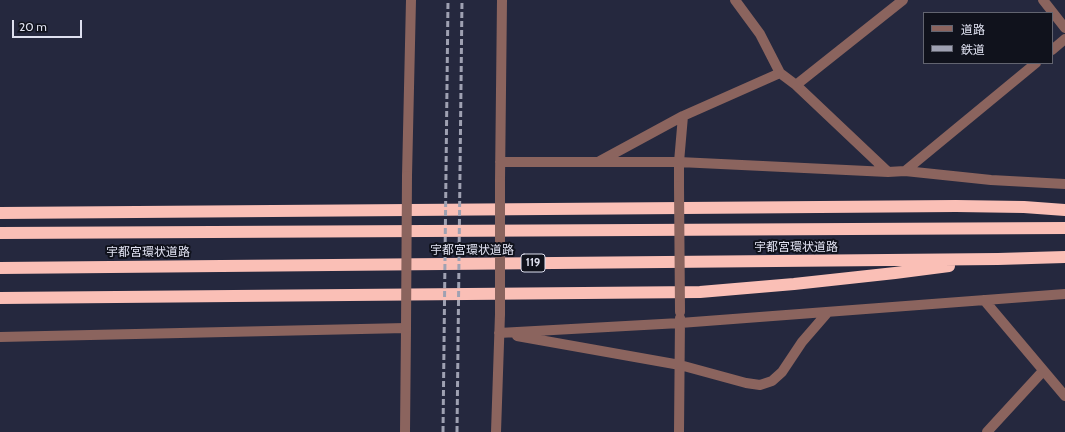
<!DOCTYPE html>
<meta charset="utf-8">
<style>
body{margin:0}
#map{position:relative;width:1065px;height:432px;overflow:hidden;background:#25283e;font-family:Cabin,"Noto Sans JP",sans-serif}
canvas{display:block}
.legend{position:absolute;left:923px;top:12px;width:130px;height:52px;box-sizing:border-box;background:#10121c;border:1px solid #626470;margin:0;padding:5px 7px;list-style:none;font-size:12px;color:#dee0ef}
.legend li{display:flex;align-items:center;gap:8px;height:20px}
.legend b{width:20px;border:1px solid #626470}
.scale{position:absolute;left:12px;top:20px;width:70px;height:18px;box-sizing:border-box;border:2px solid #dee0ef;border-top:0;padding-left:5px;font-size:12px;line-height:14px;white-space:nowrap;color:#dee0ef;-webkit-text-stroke:3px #10121c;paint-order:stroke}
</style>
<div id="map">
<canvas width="1065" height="432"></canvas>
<ul class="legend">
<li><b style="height:5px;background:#8b645e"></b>道路</li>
<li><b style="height:5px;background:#9fa1b2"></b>鉄道</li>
</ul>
<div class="scale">20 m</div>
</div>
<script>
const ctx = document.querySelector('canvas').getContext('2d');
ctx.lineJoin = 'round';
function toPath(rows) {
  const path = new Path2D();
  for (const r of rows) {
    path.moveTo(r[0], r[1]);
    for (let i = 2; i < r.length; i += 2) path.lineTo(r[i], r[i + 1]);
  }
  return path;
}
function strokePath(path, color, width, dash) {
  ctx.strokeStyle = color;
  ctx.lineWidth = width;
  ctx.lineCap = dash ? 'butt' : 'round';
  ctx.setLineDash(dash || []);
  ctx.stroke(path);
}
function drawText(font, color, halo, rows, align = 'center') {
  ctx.font = font + ' Cabin,"Noto Sans JP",sans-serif';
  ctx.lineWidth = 4;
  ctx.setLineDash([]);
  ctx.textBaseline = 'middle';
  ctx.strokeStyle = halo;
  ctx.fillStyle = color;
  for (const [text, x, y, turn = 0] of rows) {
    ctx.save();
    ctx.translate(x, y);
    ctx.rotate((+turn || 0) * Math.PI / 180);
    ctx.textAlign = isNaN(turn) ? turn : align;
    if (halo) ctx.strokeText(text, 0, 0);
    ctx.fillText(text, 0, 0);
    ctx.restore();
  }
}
const minor = toPath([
 [1043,0,1065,28],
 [1052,50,1065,39],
 [780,73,796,85,888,172],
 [796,85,903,0],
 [600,161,683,116],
 [500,162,679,162,888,172,905,171,991,180,1065,184],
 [905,171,1036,63],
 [407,176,411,0],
 [500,181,502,0],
 [679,186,679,162,683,116,780,73,760,34,735,0],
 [984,300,1065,396],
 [499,333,680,323,1065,294],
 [517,336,680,365,746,383,760,385,772,381,782,372,802,342,828,312],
 [0,337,406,328,405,432],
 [496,432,500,314],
 [679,432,680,318],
 [987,432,1043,371]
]);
const highway = toPath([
 [0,213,956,206,1024,207,1065,210],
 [0,233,1065,228],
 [0,268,998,259,1065,257],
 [0,298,700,292,794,284,895,273,949,266]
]);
const rail = toPath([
 [443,432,448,0],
 [457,432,462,0]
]);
const minorBridge = toPath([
 [679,186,680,312],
 [500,314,500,181],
 [406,328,407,176]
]);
const shields = [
 [533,263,24]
];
const shieldNames = [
 ["119",533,263]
];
const streetNames = [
 ["宇都宮環状道路",796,247],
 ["宇都宮環状道路",472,250],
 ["宇都宮環状道路",148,252]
];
strokePath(minor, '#8b645e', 10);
strokePath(highway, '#fabfb6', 12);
strokePath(rail, '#9fa1b2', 3, [6, 3]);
strokePath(minorBridge, '#8b645e', 10);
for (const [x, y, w] of shields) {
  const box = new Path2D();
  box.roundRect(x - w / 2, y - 9, w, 18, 3);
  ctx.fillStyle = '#10121c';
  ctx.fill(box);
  strokePath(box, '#dee0ef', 1);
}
drawText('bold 11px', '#dee0ef', null, shieldNames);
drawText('12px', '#dee0ef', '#10121c', streetNames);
</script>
